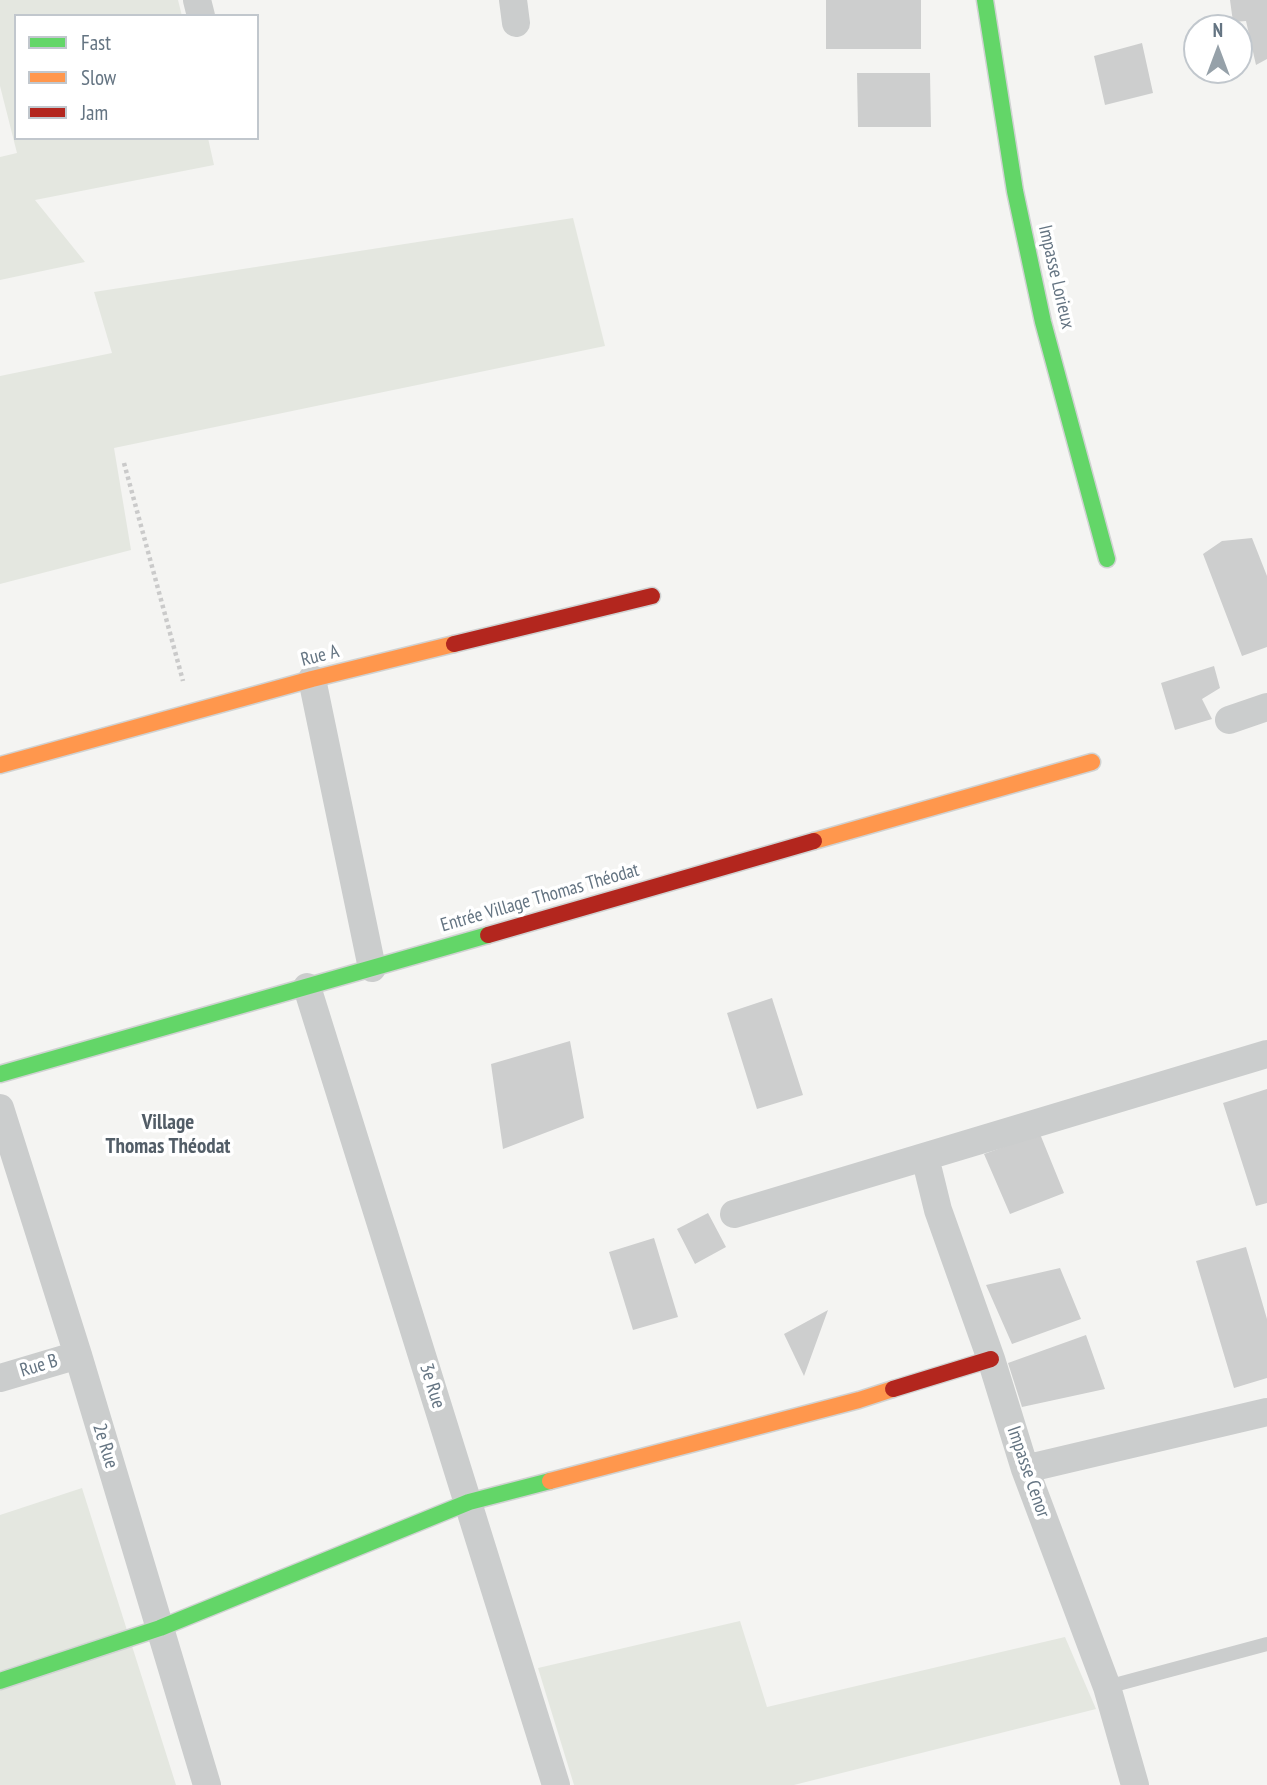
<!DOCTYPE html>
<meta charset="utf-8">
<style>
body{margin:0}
#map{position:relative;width:1267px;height:1785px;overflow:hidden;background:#f4f4f2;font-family:"PT Sans Narrow",sans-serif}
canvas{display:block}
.legend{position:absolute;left:14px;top:14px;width:245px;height:126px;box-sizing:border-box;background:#fff;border:2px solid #c1c7cd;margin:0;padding:9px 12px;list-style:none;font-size:21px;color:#647482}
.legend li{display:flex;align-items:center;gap:14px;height:35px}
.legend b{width:35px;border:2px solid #c1c7cd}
.north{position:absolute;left:1183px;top:14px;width:70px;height:70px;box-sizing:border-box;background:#fff;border:2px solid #c1c7cd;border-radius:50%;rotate:0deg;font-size:19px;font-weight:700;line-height:28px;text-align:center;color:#647482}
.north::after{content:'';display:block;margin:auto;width:24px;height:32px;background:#96a1a9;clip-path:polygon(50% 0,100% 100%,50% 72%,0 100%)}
</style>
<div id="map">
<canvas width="1267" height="1785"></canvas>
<ul class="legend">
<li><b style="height:9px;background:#63d668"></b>Fast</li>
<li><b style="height:9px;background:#ff974d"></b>Slow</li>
<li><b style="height:9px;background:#b3261e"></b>Jam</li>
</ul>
<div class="north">N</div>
</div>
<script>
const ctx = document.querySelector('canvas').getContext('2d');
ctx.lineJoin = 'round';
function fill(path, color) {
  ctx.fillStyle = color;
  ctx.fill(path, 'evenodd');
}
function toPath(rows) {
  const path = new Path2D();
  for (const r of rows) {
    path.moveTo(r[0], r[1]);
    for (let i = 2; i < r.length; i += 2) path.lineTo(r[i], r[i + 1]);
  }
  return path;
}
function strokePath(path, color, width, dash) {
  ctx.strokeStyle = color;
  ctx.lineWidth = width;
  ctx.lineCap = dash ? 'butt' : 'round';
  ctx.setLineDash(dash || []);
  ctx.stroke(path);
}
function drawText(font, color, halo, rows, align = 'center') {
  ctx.font = font + ' "PT Sans Narrow",sans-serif';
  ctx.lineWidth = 7;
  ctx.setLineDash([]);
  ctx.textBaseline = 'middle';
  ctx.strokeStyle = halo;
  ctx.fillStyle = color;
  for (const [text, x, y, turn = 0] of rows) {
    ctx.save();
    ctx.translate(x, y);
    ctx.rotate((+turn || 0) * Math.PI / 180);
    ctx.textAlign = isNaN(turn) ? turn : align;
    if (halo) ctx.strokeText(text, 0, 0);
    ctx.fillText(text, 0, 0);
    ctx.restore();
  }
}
const green = toPath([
 [0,0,178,0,182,16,16,16,16,138,208,138,214,165,35,200,85,262,0,280,0,157,17,153,0,86],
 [573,218,605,346,114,448,131,550,0,584,0,376,112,353,94,292],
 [82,1488,176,1785,0,1785,0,1515],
 [740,1621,767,1707,1065,1637,1096,1709,794,1785,574,1785,538,1668]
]);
const building = toPath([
 [826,0,921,0,921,49,826,49],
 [1230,0,1267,0,1267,59,1256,65,1246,21,1233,22],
 [1142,43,1153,93,1105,105,1094,56],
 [857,73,930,73,931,127,858,127],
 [1252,538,1267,576,1267,647,1242,656,1203,554,1222,541],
 [1214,666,1220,688,1202,699,1212,719,1175,730,1161,683],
 [772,998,803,1095,757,1109,727,1013],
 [570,1041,584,1118,503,1149,491,1064],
 [1267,1089,1267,1203,1256,1206,1223,1103],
 [1040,1134,1064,1193,1010,1214,984,1154],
 [708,1213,726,1247,695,1264,677,1229],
 [654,1238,678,1317,633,1330,609,1252],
 [1246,1247,1267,1319,1267,1378,1234,1388,1196,1261],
 [1060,1268,1081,1319,1012,1344,986,1285],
 [828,1310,804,1376,784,1334],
 [1086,1335,1105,1389,1022,1407,1008,1363]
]);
const path = toPath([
 [124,463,183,681]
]);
const lane = toPath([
 [1107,1687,1267,1644]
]);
const street = toPath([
 [197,0,201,16],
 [513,0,516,23],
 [312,679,372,968],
 [1229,720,1267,707],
 [307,987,556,1785],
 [0,1108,78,1355,207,1785],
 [925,1157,938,1210,991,1359,1025,1469,1107,1687,1135,1785],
 [734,1214,1267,1054],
 [0,1378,78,1355],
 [1025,1469,1267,1412]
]);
const fast = toPath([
 [985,0,1015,191,1043,322,1107,559],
 [0,1074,488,935],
 [0,1681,160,1628,469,1502,550,1481]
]);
const slow = toPath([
 [0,765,312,679,454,644],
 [814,841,1092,762],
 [550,1481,859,1400,893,1389]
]);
const jam = toPath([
 [454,644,652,596],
 [488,935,814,841],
 [893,1389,991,1359]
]);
const streetNames = [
 ["Impasse Lorieux",1056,277,77],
 ["Rue A",320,656,-14],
 ["Entrée Village Thomas Théodat",540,898,-16],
 ["Rue B",39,1366,-17],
 ["3e Rue",432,1386,73],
 ["2e Rue",105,1446,73],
 ["Impasse Cenor",1028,1472,71]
];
const neighbourhoodNames = [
 ["Village",168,1123],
 ["Thomas Théodat",168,1147]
];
fill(green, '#e4e7e0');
fill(building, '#cdcece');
strokePath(fast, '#d0d2d2', 19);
strokePath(slow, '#d0d2d2', 19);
strokePath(jam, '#d0d2d2', 19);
strokePath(path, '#cacaca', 4.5, [3.5, 3.5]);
strokePath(lane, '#cbcdcd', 14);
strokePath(street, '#cbcdcd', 28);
strokePath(fast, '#63d668', 16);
strokePath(slow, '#ff974d', 16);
strokePath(jam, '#b3261e', 16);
drawText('19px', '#647482', '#fff', streetNames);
drawText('bold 21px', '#525d67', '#fff', neighbourhoodNames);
</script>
